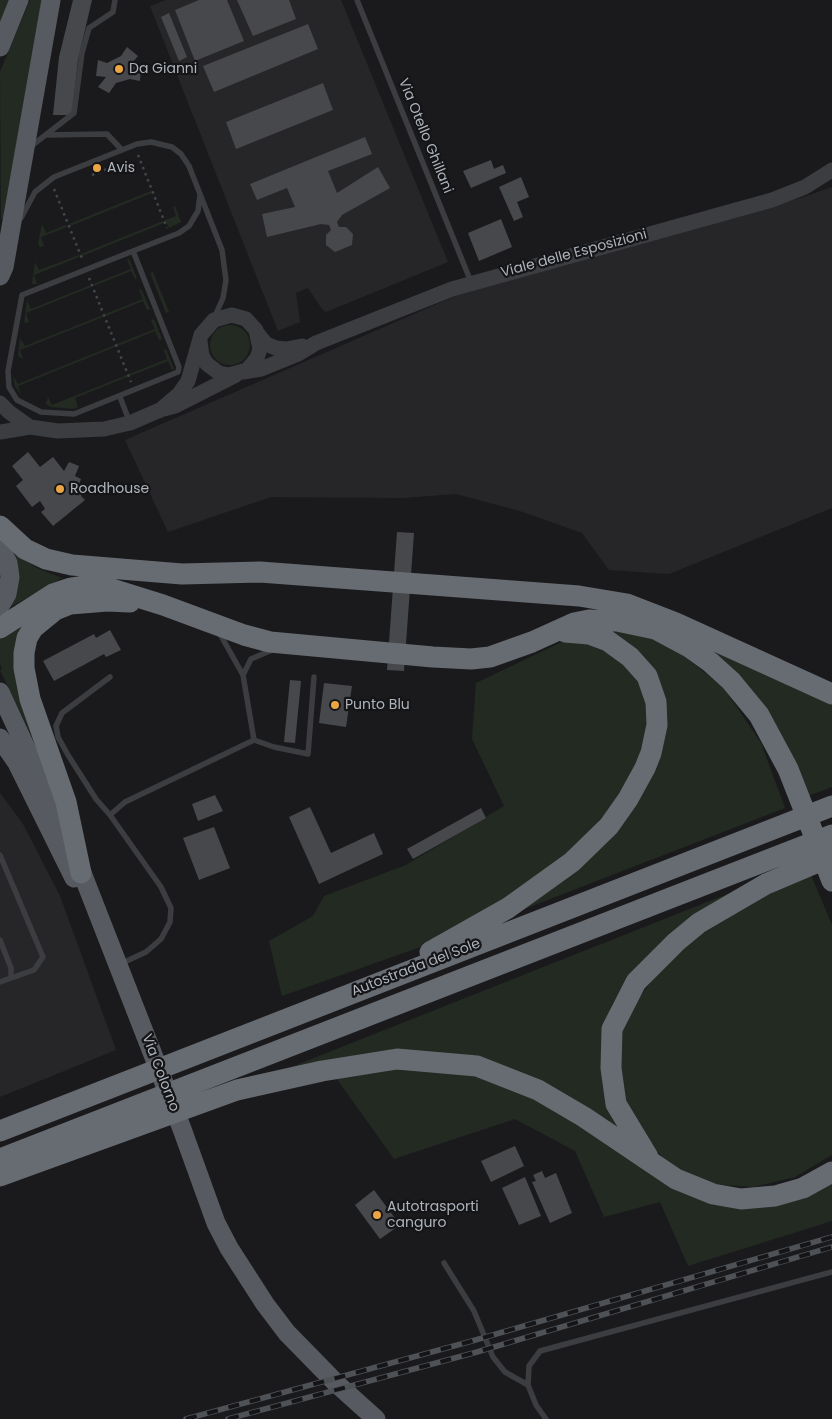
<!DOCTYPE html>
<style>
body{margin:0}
canvas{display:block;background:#1a1a1c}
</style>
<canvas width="832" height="1419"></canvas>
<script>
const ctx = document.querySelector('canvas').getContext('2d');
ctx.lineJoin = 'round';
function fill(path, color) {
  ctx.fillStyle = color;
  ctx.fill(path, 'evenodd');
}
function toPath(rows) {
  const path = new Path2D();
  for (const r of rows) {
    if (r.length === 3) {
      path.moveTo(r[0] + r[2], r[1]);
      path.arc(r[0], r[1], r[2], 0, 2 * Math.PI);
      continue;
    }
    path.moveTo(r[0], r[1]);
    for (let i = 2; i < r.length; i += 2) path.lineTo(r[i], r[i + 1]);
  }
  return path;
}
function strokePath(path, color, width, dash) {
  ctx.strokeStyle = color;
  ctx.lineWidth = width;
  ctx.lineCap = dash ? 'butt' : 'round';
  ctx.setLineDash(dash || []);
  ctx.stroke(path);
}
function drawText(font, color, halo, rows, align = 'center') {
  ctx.font = font + ' Poppins,sans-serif';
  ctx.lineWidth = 4.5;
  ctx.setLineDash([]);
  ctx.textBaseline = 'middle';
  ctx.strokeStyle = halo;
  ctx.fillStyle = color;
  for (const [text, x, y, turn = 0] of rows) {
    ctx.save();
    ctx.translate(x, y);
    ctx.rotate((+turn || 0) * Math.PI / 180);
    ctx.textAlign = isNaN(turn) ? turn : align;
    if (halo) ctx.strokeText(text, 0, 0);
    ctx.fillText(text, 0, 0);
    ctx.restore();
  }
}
const built = toPath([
 [166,0,341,0,448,262,326,312,322,309,308,288,296,293,300,322,278,331,150,6],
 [832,187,832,508,669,574,609,570,582,533,520,511,456,494,402,498,271,497,168,532,125,440,460,294,804,197],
 [0,793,23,824,60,896,116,1050,0,1097]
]);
const green = toPath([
 [0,0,10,0,0,24],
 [30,0,44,0,4,219,1,219,0,72],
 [151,191,152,193,70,226,69,224],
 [175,206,181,222,169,228,165,220,176,216,173,207],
 [163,221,164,223,82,256,81,254],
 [42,224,46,233,66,225,67,227,41,237,44,246,40,247,38,244],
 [79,255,79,257,34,275,37,284,32,284,35,262,39,270],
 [129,259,137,278,135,279,131,271,94,286,93,284,131,269,127,260],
 [153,272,169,312,166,313,150,273],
 [91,285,91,287,26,313,29,322,24,323,27,300,31,309],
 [141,289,150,309,147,310,143,301,106,316,105,314,143,299,139,290],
 [103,315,103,317,20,350,23,359,18,356,20,338,25,346],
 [154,319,162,339,159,340,155,331,118,346,117,344,155,329,151,320],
 [230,345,20],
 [115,345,115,347,18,386,21,395,15,386,13,376,18,384],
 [166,349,174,369,172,370,168,361,130,376,129,374,167,359,164,350],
 [127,375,127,377,75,398,78,407,74,409,51,407,46,404,48,397,52,405],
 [16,555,37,568,62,578,9,608,14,556],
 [37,614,32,621,38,749,0,670,2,669,0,664,0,638],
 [613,626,644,633,680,653,724,688,761,743,785,808,496,920,557,882,660,737,642,660,614,632],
 [677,631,832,703,832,787,803,798,780,742],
 [568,639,587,641,616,654,639,679,649,715,639,757,618,800,579,845,526,887,429,944,282,996,269,941,313,916,324,896,406,865,504,806,472,739,476,683],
 [811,875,832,925,832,1155,795,1177,753,1187,712,1184,670,1165,638,1131,617,1083,622,1021,670,956,737,907],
 [730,893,661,942,612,1004,601,1046,605,1094,620,1131,455,1055,271,1075],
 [400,1065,466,1070,534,1094,708,1200,832,1175,832,1221,688,1266,660,1202,604,1217,575,1151,515,1119,394,1159,334,1075]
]);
const building = toPath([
 [73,0,92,0,78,60,72,115,53,115,59,57],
 [199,0,227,0,244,41,195,61,175,10],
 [237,0,289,0,296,19,253,36],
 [169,13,187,57,179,61,161,17],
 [308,24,318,49,214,92,203,66],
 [127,47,138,56,132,63,141,67,140,81,130,79,116,83,109,93,98,87,106,77,96,76,98,60,107,63,121,56],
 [323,83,333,110,236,149,226,122],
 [365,137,372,154,328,171,337,193,378,167,390,188,342,215,337,222,339,227,346,227,353,234,352,245,335,252,326,245,326,235,331,230,329,225,321,224,267,237,262,214,295,207,287,188,257,200,250,184],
 [491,160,494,169,503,165,506,173,471,188,463,171],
 [521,177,529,197,517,202,523,217,514,221,499,187],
 [501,219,512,247,479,261,468,233],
 [28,452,40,467,53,457,64,471,69,462,79,466,75,476,81,479,79,484,86,487,81,496,85,500,53,526,41,512,45,509,40,501,32,507,16,486,23,480,12,466],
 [397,532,414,533,404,671,387,670],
 [110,630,121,650,106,657,104,654,54,681,43,661,94,634,96,638],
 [290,680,301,681,295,743,284,742],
 [324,683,352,686,346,727,319,723],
 [215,795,223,811,198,821,192,804],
 [310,807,331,853,374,833,383,854,319,884,289,817],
 [481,808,486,818,413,859,407,849],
 [214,827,230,868,199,880,183,838],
 [515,1146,524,1166,491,1182,481,1161],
 [542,1171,545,1178,556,1173,572,1213,550,1223,532,1182,536,1181,533,1175],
 [525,1177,541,1216,519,1225,502,1188],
 [374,1190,400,1225,380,1239,355,1205]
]);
const path = toPath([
 [138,155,167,228],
 [92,175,115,166],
 [54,189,83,261],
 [89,278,131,382]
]);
const service = toPath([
 [357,0,471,282],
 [46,135,107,134,122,150],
 [30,147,74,113,82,53,89,28,113,12,115,0],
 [21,218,35,192,54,177,137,144,151,142,172,147,181,154,189,166,222,250,226,280,223,298,215,316],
 [133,251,179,367,178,372,74,414,41,412,17,400,9,387,8,371,22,295,133,251],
 [133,251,179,233,189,226,198,211,200,195],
 [120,397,130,423],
 [220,634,243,675,254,740],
 [243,675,251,659,272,650],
 [110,815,96,799,68,755,58,737,56,726,62,713,110,677],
 [0,855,43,957,34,970,0,982],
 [0,940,11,968,11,977],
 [120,964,146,952,161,939,170,922,171,908,161,887,110,815,125,802,254,740,274,747,308,754,314,677],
 [444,1263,474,1311,493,1357,505,1372,528,1385],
 [546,1419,536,1405,528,1385,529,1366,540,1351,832,1272]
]);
const tertiary = toPath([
 [258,334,266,344,276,348,286,349,302,346],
 [243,372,261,369,298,354,316,343,452,289,772,200,805,187,832,170],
 [0,403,9,412,30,427],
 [159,411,179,394,188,381,201,335,214,320,232,315,246,319,256,330,260,349,257,358,247,370,229,375,219,373,207,364,202,356,200,341],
 [0,432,30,427,58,431,104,429,130,423,160,410,175,406,236,375]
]);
const primary = toPath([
 [0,47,19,0],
 [0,276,4,267,51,0],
 [0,547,8,563,10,577,7,594,0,606],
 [0,692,66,834],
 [0,738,17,763,74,878],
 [77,860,182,1129,216,1223,229,1248,265,1304,287,1333,337,1384,376,1419]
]);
const motorway = toPath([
 [0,526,25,549,46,559,72,565,182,574,260,572,579,596,627,604,676,623,832,694],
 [648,625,689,647,710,662,731,681,759,715,788,769,832,881],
 [0,628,53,594,71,588,90,585,99,585,163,605,244,635,270,642,433,657,471,659,490,657,532,642,574,623,589,620,617,621,655,629],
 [81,873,66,802,30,699,24,668,24,653,27,638,33,628,55,610,70,604,107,601,130,602],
 [430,952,508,908,572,862,609,826,628,799,645,768,651,753,657,725,656,702,647,676,630,657,608,641,589,634,565,632],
 [0,1131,832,806],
 [648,1157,616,1104,611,1068,612,1029,636,982,676,942,699,923,766,884,832,856],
 [0,1159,832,835],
 [0,1176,237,1090,322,1071,397,1059,477,1066,538,1090,584,1117,676,1179,713,1194,741,1199,775,1196,803,1188,832,1172]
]);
const rail = toPath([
 [186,1419,472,1341,832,1237],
 [228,1419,477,1352,832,1247]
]);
const markers = [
 [119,69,5,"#eba543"],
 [97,168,5,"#eba543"],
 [60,489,5,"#eba543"],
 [335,705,5,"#eba543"],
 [377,1215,5,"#eba543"]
];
const poiNames = [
 ["Da Gianni",129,69],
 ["Avis",107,168],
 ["Roadhouse",70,489],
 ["Punto Blu",345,705],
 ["Autotrasporti",387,1207],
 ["canguro",387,1223]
];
const streetNames = [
 ["Via Otello Ghillani",425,136,68],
 ["Viale delle Esposizioni",574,254,-15],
 ["Autostrada del Sole",416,968,-21],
 ["Via Colorno",160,1073,69]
];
fill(built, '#262629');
fill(green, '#222a22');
fill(building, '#47484c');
strokePath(path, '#414448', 2.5, [2.5, 4]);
strokePath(service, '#3b3d41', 5.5);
strokePath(tertiary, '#3b3d41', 15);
strokePath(primary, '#575a60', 19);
strokePath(motorway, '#676b72', 21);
strokePath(rail, '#4e5156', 5.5);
strokePath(rail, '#151517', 4, [11]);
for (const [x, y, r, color] of markers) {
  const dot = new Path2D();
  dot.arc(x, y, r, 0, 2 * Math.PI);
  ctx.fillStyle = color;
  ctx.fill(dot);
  strokePath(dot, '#151517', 2);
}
drawText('14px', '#adb3bb', '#151517', poiNames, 'left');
drawText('14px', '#adb3bb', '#151517', streetNames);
</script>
